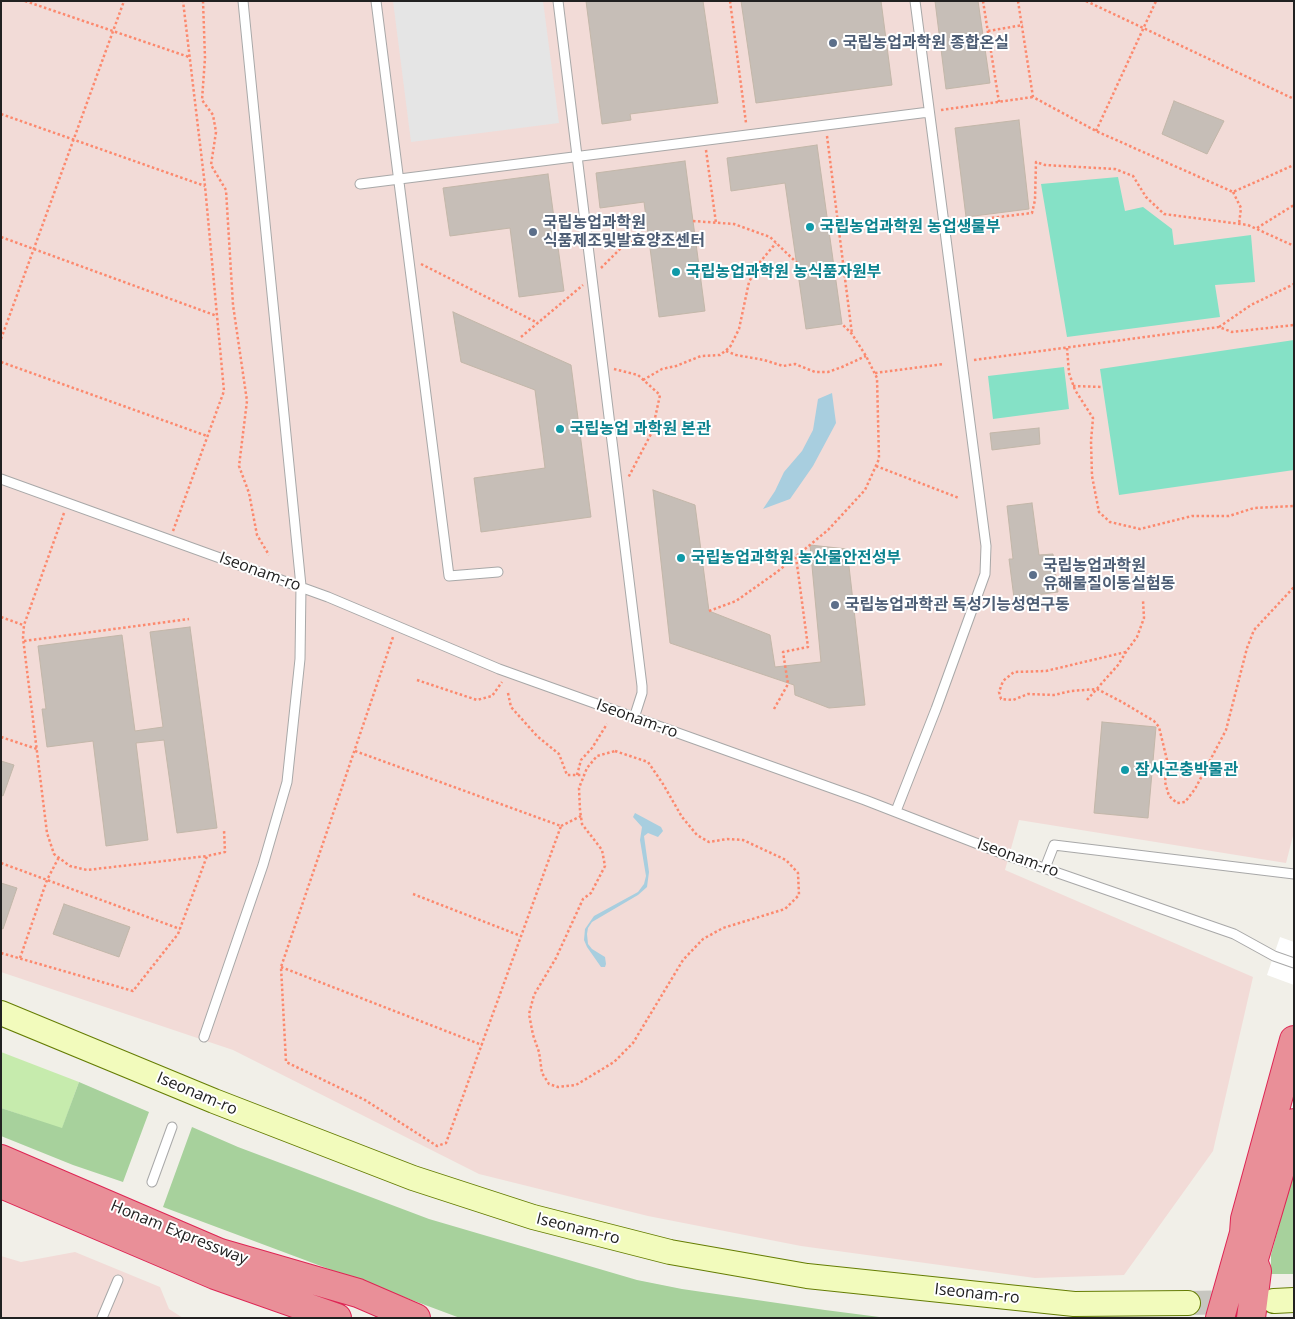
<!DOCTYPE html>
<meta charset="utf-8">
<style>
body{margin:0}
#map{position:relative;width:1295px;height:1319px;overflow:hidden;background:#f1efe8;font-family:"Open Sans",sans-serif}
canvas{display:block}
.frame{position:absolute;inset:0;border:2px solid #212121;pointer-events:none}
</style>
<div id="map">
<canvas width="1295" height="1319"></canvas>
<div class="frame"></div>
</div>
<script>
const ctx = document.querySelector('canvas').getContext('2d');
ctx.lineJoin = 'round';
function fill(path, color) {
  ctx.fillStyle = color;
  ctx.fill(path, 'evenodd');
}
function toPath(rows) {
  const path = new Path2D();
  for (const r of rows) {
    path.moveTo(r[0], r[1]);
    for (let i = 2; i < r.length; i += 2) path.lineTo(r[i], r[i + 1]);
  }
  return path;
}
function strokePath(path, color, width, dash) {
  ctx.strokeStyle = color;
  ctx.lineWidth = width;
  ctx.lineCap = dash ? 'butt' : 'round';
  ctx.setLineDash(dash || []);
  ctx.stroke(path);
}
function drawText(font, color, halo, rows, align = 'center') {
  ctx.font = font + ' "Open Sans","Noto Sans KR",sans-serif';
  ctx.lineWidth = 4;
  ctx.setLineDash([]);
  ctx.textBaseline = 'middle';
  ctx.strokeStyle = halo;
  ctx.fillStyle = color;
  for (const [text, x, y, turn = 0] of rows) {
    ctx.save();
    ctx.translate(x, y);
    ctx.rotate((+turn || 0) * Math.PI / 180);
    ctx.textAlign = isNaN(turn) ? turn : align;
    if (halo) ctx.strokeText(text, 0, 0);
    ctx.fillText(text, 0, 0);
    ctx.restore();
  }
}
const commercial = toPath([
 [1,1,1294,1,1294,832,1286,863,1019,820,1005,870,1253,977,1213,1151,1124,1275,1035,1278,801,1246,648,1216,479,1174,233,1050,1,972],
 [75,1252,160,1287,169,1309,183,1318,1,1318,1,1256,21,1262]
]);
const grass = toPath([
 [1,1052,79,1082,62,1129,1,1108]
]);
const forest = toPath([
 [79,1082,149,1112,123,1182,73,1165,1,1136,1,1108,62,1128],
 [192,1127,238,1147,429,1219,637,1280,682,1289,825,1310,887,1318,460,1318,163,1207],
 [1294,1170,1294,1274,1271,1274,1271,1255]
]);
const pitch = toPath([
 [1118,177,1125,211,1143,207,1172,229,1174,245,1251,235,1255,282,1215,285,1220,317,1067,337,1041,184],
 [1294,340,1294,470,1119,495,1100,369],
 [1064,367,1069,409,993,419,988,376]
]);
const parking = toPath([
 [393,1,543,1,559,123,411,142]
]);
const water = toPath([
 [832,393,836,423,813,466,790,499,763,509,775,491,784,472,802,451,813,430,818,399],
 [635,813,661,827,663,831,658,837,648,833,644,836,649,872,647,887,638,895,592,922,588,928,587,934,588,944,592,949,605,957,606,964,605,967,601,967,587,947,584,940,585,929,594,916,638,892,644,884,646,876,640,840,642,827,633,817]
]);
const pier = toPath([
 [1280,937,1294,942,1294,985,1267,975]
]);
const building = toPath([
 [586,1,703,1,718,103,630,114,631,120,602,124,586,1],
 [741,1,881,1,892,85,756,103,741,1],
 [935,1,978,1,990,83,946,89,935,1],
 [1174,101,1224,121,1207,154,1162,134,1174,101],
 [1019,120,1029,209,966,217,955,128,1019,120],
 [817,145,842,324,806,329,785,183,731,191,727,158,817,145],
 [685,161,705,311,659,317,644,202,600,208,596,173,685,161],
 [548,174,564,291,519,297,510,228,450,236,443,188,548,174],
 [453,312,571,365,591,517,481,532,474,478,545,468,535,390,461,362,453,312],
 [1039,428,1040,444,992,450,990,433,1039,428],
 [653,490,695,505,709,611,770,635,775,667,821,662,810,545,847,549,865,705,829,708,795,695,794,685,670,643,653,490],
 [1032,503,1039,555,1053,554,1058,592,1014,598,1009,559,1013,559,1007,506,1032,503],
 [190,627,217,828,177,833,164,740,136,743,148,840,106,846,93,741,47,747,42,709,46,709,38,646,122,635,135,731,163,727,150,632,190,627],
 [1102,722,1156,727,1148,818,1094,813,1102,722],
 [1,761,14,765,3,796,1,795,1,761],
 [1,883,17,888,3,929,1,928,1,883],
 [64,904,130,927,119,957,53,934,64,904]
]);
const secondaryTunnel = toPath([
 [1188,1303,1272,1301]
]);
const path = toPath([
 [25,1,189,57],
 [203,1,205,58,202,100,213,115,216,132,211,165,226,190,233,305,247,401,239,466,249,493,257,535,269,555],
 [730,1,746,123],
 [983,1,999,102],
 [1018,1,1033,97,1096,131,1233,192,1294,165],
 [1086,1,1294,99],
 [988,31,1023,25],
 [941,110,1033,97],
 [1,114,205,186],
 [1096,131,1156,1],
 [827,136,852,334],
 [706,150,716,223],
 [1233,192,1241,208,1239,224],
 [693,221,734,224,770,237,797,263],
 [957,222,1032,213,1035,200,1036,162,1045,165,1115,169,1133,176,1146,197,1164,214,1248,225,1294,246],
 [1257,228,1294,205],
 [1,237,217,316],
 [421,264,538,323],
 [601,268,623,246,648,234],
 [1219,327,1251,305,1294,284],
 [521,337,583,285],
 [1,339,124,1],
 [1067,348,1069,373,1075,390,1093,418,1091,441,1092,476,1099,512,1110,522,1140,529,1192,516,1229,516,1254,508,1294,506],
 [726,351,736,355,764,360,783,366,795,364,815,372,828,372,842,367,866,356],
 [974,360,1219,327,1232,332,1294,325],
 [1,362,207,436],
 [614,369,638,375,660,395,652,432,628,478],
 [875,373,944,364],
 [643,380,662,369,676,366,701,356,720,355,730,347,739,329,749,282,760,262,776,243],
 [1073,386,1103,387],
 [876,466,959,498],
 [64,513,24,625,23,638,47,833,54,854,70,866,87,870,207,856],
 [173,531,224,391,205,186,183,1],
 [709,611,736,601,777,572,828,530,865,490,879,459,877,378,866,356,852,334,842,324],
 [1,617,23,625],
 [24,641,189,619],
 [1126,652,1046,671,1014,672,1003,681,999,692,1001,699,1013,700,1028,694,1054,695,1071,691,1097,689,1122,702,1154,721,1159,727,1167,760,1165,782,1169,796,1177,803,1185,802,1195,789,1226,730,1247,648,1254,630,1294,587],
 [417,680,477,700,492,696,502,682],
 [508,693,511,707,537,736,559,754,567,775,584,775],
 [1087,700,1118,665,1126,652,1137,637,1144,618,1143,600],
 [774,709,788,684,783,652,808,647,796,557],
 [1,737,37,749],
 [355,751,561,826,446,1143,437,1146,365,1100,286,1062,281,967,393,637],
 [615,751,648,762,663,784,682,817,697,835,709,842,727,839,743,840,786,860,798,873,799,895,785,909,723,928,703,939,683,960,633,1043,614,1062,576,1085,558,1087,549,1084,542,1073,539,1052,533,1035,529,1014,534,995,556,958,583,899,591,893,605,866,602,850,582,824,580,810,579,788,587,768,597,756,615,751],
 [577,775,581,760,592,748,607,724],
 [561,826,581,816],
 [1,863,180,929],
 [413,894,521,936],
 [1,953,133,991,178,934,207,856,225,852,224,830],
 [20,958,47,880,59,857],
 [281,967,482,1045]
]);
const lane = toPath([
 [376,1,449,576,498,572],
 [558,1,642,686,642,693,634,718],
 [360,184,929,112],
 [1,479,328,597,499,669,865,800,1009,856,1234,934,1274,956,1294,963],
 [896,811,936,709,985,574,986,546,915,1],
 [1045,868,1054,845,1294,874],
 [204,1037,263,865,287,782,300,659,301,586,243,1],
 [152,1182,172,1127],
 [102,1318,118,1280]
]);
const secondary = toPath([
 [1,1013,214,1101,413,1178,533,1217,670,1252,807,1276,1074,1304,1188,1303],
 [1274,1301,1294,1300]
]);
const highway = toPath([
 [1,1159,220,1253,358,1293,416,1318],
 [1,1184,215,1275,337,1318],
 [1253,1262,1294,1123],
 [1220,1318,1244,1233,1245,1219,1294,1040],
 [1251,1318,1257,1271,1253,1261]
]);
const markers = [
 [833,43,5,"#5c6f8a"],
 [810,227,5,"#0f9aa8"],
 [533,232,5,"#5c6f8a"],
 [676,272,5,"#0f9aa8"],
 [560,429,5,"#0f9aa8"],
 [681,558,5,"#0f9aa8"],
 [1033,575,5,"#5c6f8a"],
 [835,605,5,"#5c6f8a"],
 [1125,770,5,"#0f9aa8"]
];
const serviceNames = [
 ["국립농업과학원 종합온실",843,43],
 ["국립농업과학원",543,223],
 ["식품제조및발효양조센터",543,241],
 ["국립농업과학원",1043,566],
 ["유해물질이동실험동",1043,584],
 ["국립농업과학관 독성기능성연구동",845,605]
];
const cultureNames = [
 ["국립농업과학원 농업생물부",820,227],
 ["국립농업과학원 농식품자원부",686,272],
 ["국립농업 과학원 본관",570,429],
 ["국립농업과학원 농산물안전성부",691,558],
 ["잠사곤충박물관",1135,770]
];
const streetNames = [
 ["Iseonam-ro",260,572,20],
 ["Iseonam-ro",637,719,20],
 ["Iseonam-ro",1018,858,20],
 ["Iseonam-ro",197,1094,23],
 ["Iseonam-ro",578,1229,14],
 ["Honam Expressway",179,1233,22],
 ["Iseonam-ro",977,1294,6]
];
fill(commercial, '#f2dbd7');
fill(grass, '#c6ebad');
fill(forest, '#a7d19c');
fill(pitch, '#85e1c6');
fill(parking, '#e5e5e5');
fill(water, '#a8cedf');
fill(pier, '#fff');
fill(building, '#c6beb7');
strokePath(building, '#c3b7a9', 1);
strokePath(secondaryTunnel, '#c7c6c0', 24, [24, 12]);
strokePath(lane, '#a8a8a8', 11);
strokePath(secondary, '#657d03', 26);
strokePath(highway, '#de2654', 30);
strokePath(path, '#fc896e', 2.5, [2.5, 2.5]);
strokePath(lane, '#fff', 9);
strokePath(secondary, '#f2fbbc', 24);
strokePath(highway, '#e98f98', 28);
for (const [x, y, r, color] of markers) {
  const dot = new Path2D();
  dot.arc(x, y, r, 0, 2 * Math.PI);
  ctx.fillStyle = color;
  ctx.fill(dot);
  strokePath(dot, '#fff', 2);
}
drawText('bold 16px', '#4e5e75', '#fff', serviceNames, 'left');
drawText('bold 16px', '#0d838f', '#fff', cultureNames, 'left');
drawText('16px', '#212121', '#fff', streetNames);
</script>
